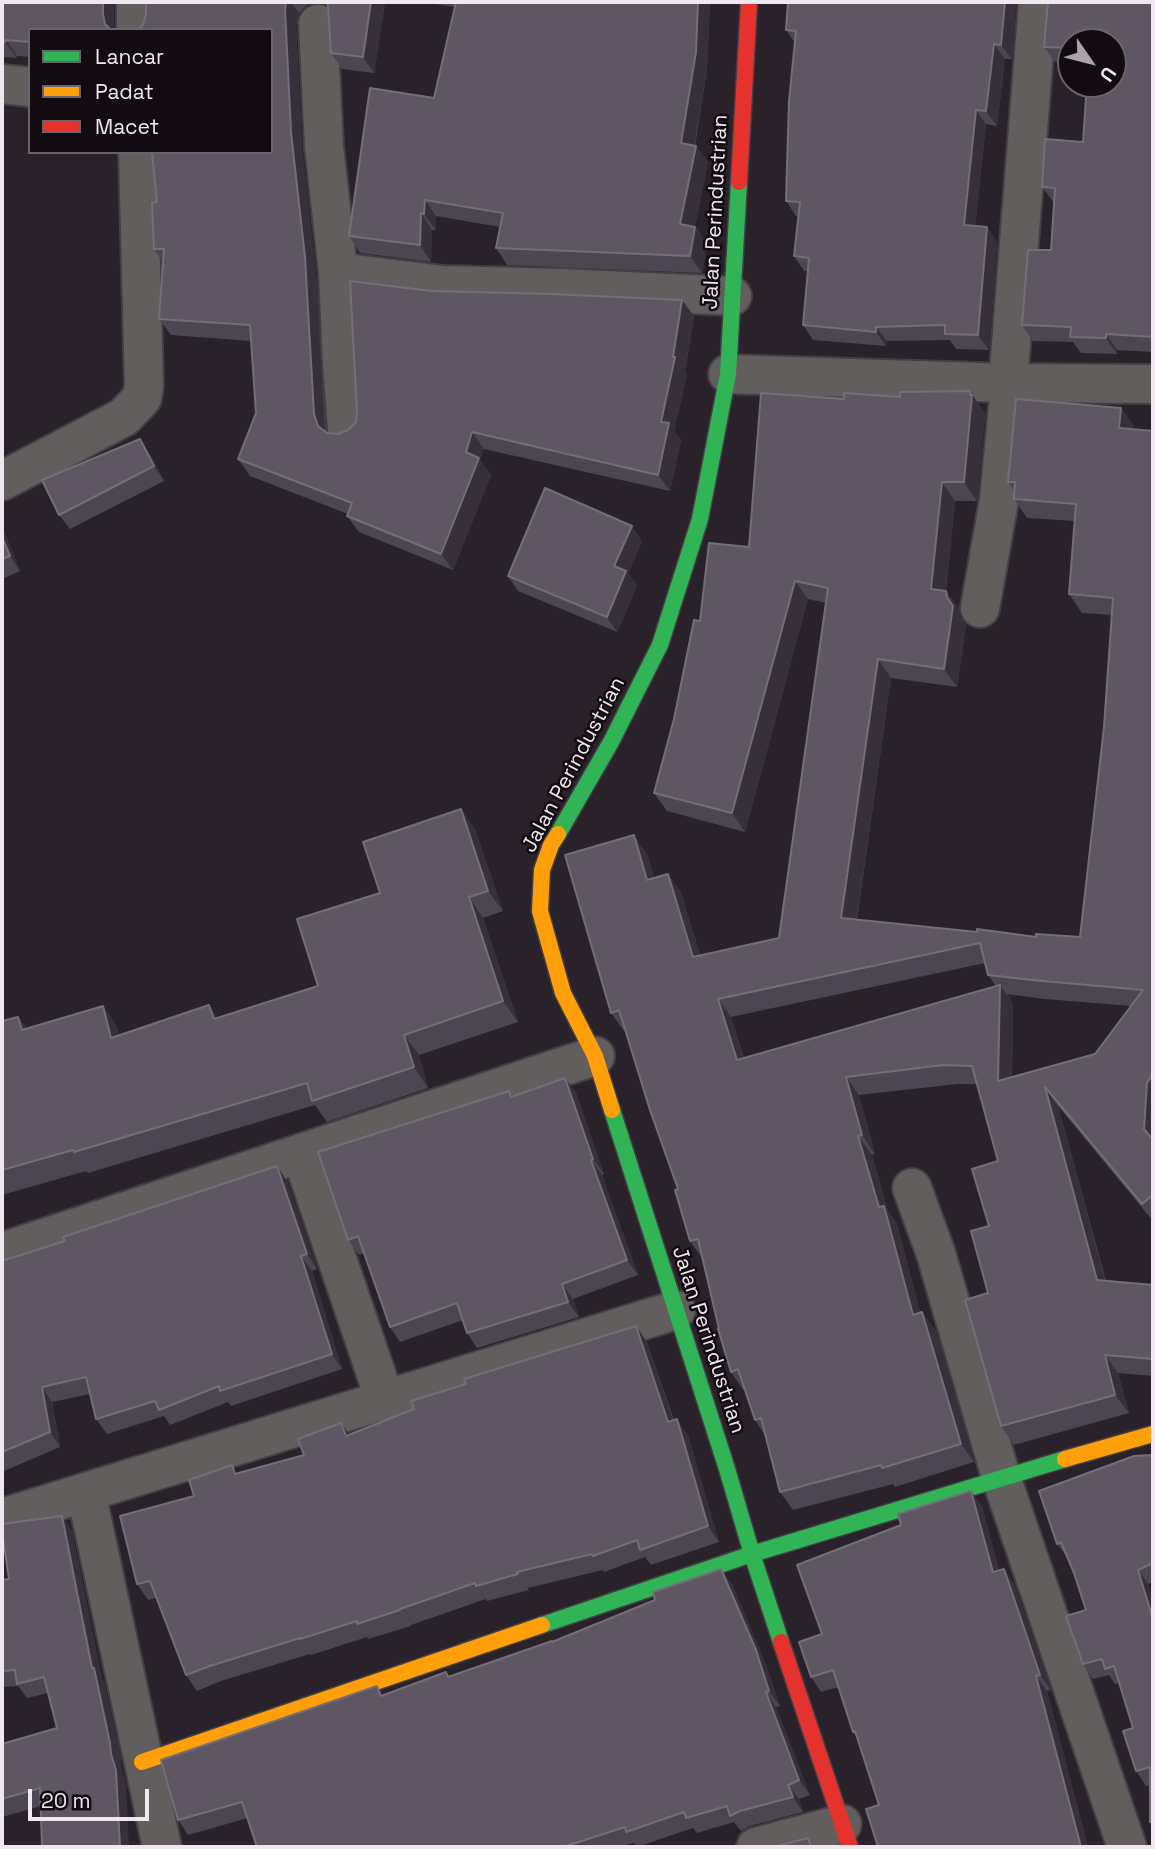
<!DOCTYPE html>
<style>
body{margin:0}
#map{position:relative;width:1155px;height:1849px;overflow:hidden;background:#2a222a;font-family:"Space Grotesk",sans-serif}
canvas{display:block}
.frame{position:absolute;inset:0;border:4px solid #f1e7f1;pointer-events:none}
.legend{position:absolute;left:28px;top:28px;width:245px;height:126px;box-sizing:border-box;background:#120b12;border:2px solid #6b636b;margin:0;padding:9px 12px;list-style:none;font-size:21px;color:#f1e7f1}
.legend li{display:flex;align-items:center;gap:14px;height:35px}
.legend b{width:35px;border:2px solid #6b636b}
.north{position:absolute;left:1057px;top:28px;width:70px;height:70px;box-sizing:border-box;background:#120b12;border:2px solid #6b636b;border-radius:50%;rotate:125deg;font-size:19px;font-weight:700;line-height:28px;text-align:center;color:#f1e7f1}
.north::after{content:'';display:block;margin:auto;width:24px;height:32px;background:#aba2ab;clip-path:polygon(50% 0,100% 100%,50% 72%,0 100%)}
.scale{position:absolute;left:28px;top:1789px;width:121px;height:32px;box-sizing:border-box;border:4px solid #f1e7f1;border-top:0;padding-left:9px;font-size:21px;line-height:24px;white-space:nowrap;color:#f1e7f1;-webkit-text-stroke:5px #120b12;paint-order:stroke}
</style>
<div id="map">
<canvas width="1155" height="1849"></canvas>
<div class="frame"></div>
<ul class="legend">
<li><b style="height:9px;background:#30b455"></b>Lancar</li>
<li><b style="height:9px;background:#ff9f0a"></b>Padat</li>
<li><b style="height:9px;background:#e5322d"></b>Macet</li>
</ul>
<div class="north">U</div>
<div class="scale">20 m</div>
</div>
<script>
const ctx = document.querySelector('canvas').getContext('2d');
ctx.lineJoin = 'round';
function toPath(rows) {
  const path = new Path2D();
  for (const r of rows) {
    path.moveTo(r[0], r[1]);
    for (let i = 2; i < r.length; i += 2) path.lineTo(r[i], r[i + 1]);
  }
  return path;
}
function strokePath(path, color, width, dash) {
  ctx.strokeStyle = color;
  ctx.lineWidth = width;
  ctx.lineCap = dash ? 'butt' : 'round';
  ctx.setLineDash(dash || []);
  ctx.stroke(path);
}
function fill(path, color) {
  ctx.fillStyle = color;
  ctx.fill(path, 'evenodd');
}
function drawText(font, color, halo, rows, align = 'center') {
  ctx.font = font + ' "Space Grotesk",sans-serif';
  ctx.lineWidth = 5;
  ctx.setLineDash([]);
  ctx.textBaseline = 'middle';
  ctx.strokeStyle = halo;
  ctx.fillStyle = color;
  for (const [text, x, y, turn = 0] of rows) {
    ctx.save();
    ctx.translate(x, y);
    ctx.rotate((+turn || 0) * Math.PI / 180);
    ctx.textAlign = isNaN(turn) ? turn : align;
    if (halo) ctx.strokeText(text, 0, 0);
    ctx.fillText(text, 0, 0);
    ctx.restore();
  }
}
const street = toPath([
 [136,2,136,30],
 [318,24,324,146,338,272,443,285,562,288,732,296],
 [2,84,30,87],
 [338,272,342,364,347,429],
 [728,374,1008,383,1153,384],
 [2,481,124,417,142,398,144,386,138,152],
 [980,608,999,500,1009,396,1008,383,1038,2],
 [301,1153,385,1400],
 [912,1188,936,1254,1001,1477,1127,1847],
 [2,1252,595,1056],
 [86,1492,162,1847],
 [2,1518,676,1310],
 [756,1847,842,1824]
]);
const fast = toPath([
 [558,834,611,742,660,645,700,519,728,374,739,182],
 [612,1110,727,1469,752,1554,781,1642],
 [542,1625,752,1554,1065,1459]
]);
const slow = toPath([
 [558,834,551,845,542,870,540,911,563,993,595,1056,612,1110],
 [1065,1459,1153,1434],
 [142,1762,542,1625]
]);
const jam = toPath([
 [739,182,749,2],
 [781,1642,850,1847]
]);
const wall = toPath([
 [2,2,114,2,114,30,30,30,30,57,17,56,17,58,2,57],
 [146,2,385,2,374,73,342,69,331,53,328,5,318,2,307,5,299,13,296,25,302,148,316,274,326,432,338,434,348,430,356,422,431,291,694,316,685,371,687,374,674,431,681,440,670,491,484,449,480,460,491,475,453,570,359,532,347,516,348,514,250,476,238,459,256,413,251,341,171,335,159,319,163,263,154,249,157,202,271,152,143,25,146,14],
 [423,2,710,2,707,69,695,146,708,162,695,226,707,243,702,273,507,265,496,248,500,227,436,216,436,230,432,230,431,262,360,253,349,236,434,98,455,7],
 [1016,2,1012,59,1005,59,997,126,986,124,975,226,987,227,997,242,989,350,956,349,950,340,887,341,886,346,813,340,803,325,808,271,804,271,794,256,798,216,796,216,786,201,795,43,786,30],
 [1153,2,1153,352,1117,350,1117,354,1081,353,1073,342,1033,341,1022,325,1051,250,1054,203,1042,187,1083,142,1113,42,1071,42,1071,63,1055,62,1044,47],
 [970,391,985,414,977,501,955,501,946,591,959,609,960,616,966,625,957,687,891,678,857,920,1036,937,1080,937,1104,727,1112,615,1082,613,1069,594,1075,521,1027,518,1014,499,1014,491,1008,482,1121,408,1134,426,1134,429,1153,431,1153,1221,1058,1106,1106,1281,1153,1285,1153,1376,1118,1373,1129,1413,1014,1445,1001,1426,988,1293,989,1226,998,1161,977,1084,957,1084,859,1095,875,1154,872,1155,888,1211,897,1224,920,1312,922,1312,936,1331,974,1462,895,1487,893,1484,793,1510,780,1492,766,1437,755,1420,745,1390,744,1391,731,1372,702,1258,690,1241,678,1189,626,1031,624,1031,611,1013,647,854,654,878,681,892,700,955,779,938,826,603,808,599,745,832,667,811,654,793,700,621,844,399,900,397],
 [985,963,988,975,996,986,744,1058,731,1017],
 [1007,994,1045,999,1131,1006,1095,1054,1012,1077,1013,1004],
 [150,454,164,481,70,529,59,515],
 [2,527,20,571,2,579],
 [642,541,628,573,637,586,617,632,518,591,508,576],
 [475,829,503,911,483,918,518,1022,419,1055,428,1088,327,1122,315,1105,88,1173,86,1171,2,1195,2,1021,18,1017,27,1029,103,1006,117,1027,119,1035,218,1018,318,986,380,893],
 [565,1078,576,1093,604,1174,602,1175,638,1275,573,1299,579,1317,477,1348,467,1333,463,1320,400,1342,390,1327,364,1253,359,1255,348,1240,509,1091,513,1097],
 [287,1181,317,1269,312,1271,342,1369,231,1406,228,1402,170,1425,164,1416,107,1434,96,1419,90,1394,52,1402,60,1447,4,1471,2,1468,2,1261],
 [647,1342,674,1420,688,1435,719,1542,651,1565,645,1557,604,1572,603,1570,528,1588,529,1590,487,1601,486,1599,411,1625,411,1626,368,1639,367,1637,311,1655,310,1654,221,1681,197,1691,186,1675,156,1598,148,1600,137,1584,194,1496,238,1473,304,1455,349,1435],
 [1153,1455,1153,1582,1148,1584,1153,1601,1153,1827,1150,1822,1150,1785,1146,1786,1136,1771,1133,1728,1119,1683,1115,1684,1109,1675,1093,1679,1083,1664,1086,1610,1074,1573,1068,1558,1057,1544],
 [982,1506,999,1571,1014,1584,1051,1690,1047,1691,1088,1847,879,1805,857,1738,853,1732,839,1687,821,1692,811,1677,822,1634],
 [72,1531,102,1679,104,1682,121,1758,121,1768,126,1785,41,1806,2,1817,2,1744,57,1728,48,1693,27,1698,18,1686,2,1687,2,1580,9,1579],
 [732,1584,766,1665,780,1706,776,1707,810,1795,799,1799,803,1812,750,1826,741,1831,734,1822,697,1833,693,1828,637,1847,634,1843,619,1847,257,1847,248,1818,188,1835,178,1820,383,1695,446,1672,450,1677]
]);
const shadedWall = toPath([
 [103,2,114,2,114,30,109,30,105,24,103,14],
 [286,2,291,2,299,13,296,25,302,148,316,274,325,431,329,442,318,426,314,414,291,132,285,9],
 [371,2,385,2,374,73,363,57],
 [698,2,710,2,707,69,692,159,681,143],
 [1005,2,1016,2,1012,59,1001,45],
 [6,40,17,56,17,58,5,42],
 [994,44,1005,59,997,126,986,111],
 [976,110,986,124,974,240,964,225],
 [696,146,708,162,692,240,680,224],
 [425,200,436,216,436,230,424,214],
 [421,213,432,230,431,262,420,245],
 [695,227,707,243,702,273,690,256],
 [987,227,997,242,989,350,978,335],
 [682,300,694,316,685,371,687,374,674,431,681,440,670,491,658,475,661,422,673,357],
 [876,327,887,341,886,346,876,332],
 [1106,334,1117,350,1117,354,1106,338],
 [970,391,985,414,977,501,964,482],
 [1121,408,1134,426,1132,447,1119,428],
 [472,432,484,449,480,460,491,475,453,570,441,554,466,452],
 [140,439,150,454,164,481,154,466],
 [942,482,955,501,944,607,931,589],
 [632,526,642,541,628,573,637,586,617,632,607,617,614,566],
 [2,527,20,571,10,556,2,537],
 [795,581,808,599,745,832,732,813],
 [946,591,959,609,960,616,966,625,957,687,944,669,947,597],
 [878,659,891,678,854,937,841,918],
 [461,809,475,829,503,911,488,891],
 [634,835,647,854,660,899,647,880],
 [668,874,681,892,706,975,693,957],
 [469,897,483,918,518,1022,503,1001],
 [1000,985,1013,1004,1011,1100,998,1081],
 [718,999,731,1017,750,1079,737,1060],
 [209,1005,223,1025,214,1019],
 [103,1006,117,1027,126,1058,111,1038],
 [18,1017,32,1037,22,1030],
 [404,1035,419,1055,428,1088,414,1067],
 [1153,1074,1153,1142,1144,1129,1147,1083],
 [846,1077,859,1095,875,1154,862,1135],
 [565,1078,576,1093,604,1174,593,1159],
 [1045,1087,1058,1106,1110,1299,1097,1280],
 [858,1136,872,1155,888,1211,897,1224,926,1333,913,1315,879,1207],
 [591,1160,602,1175,638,1275,627,1260],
 [277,1166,287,1181,317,1269,307,1254],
 [301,1256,312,1271,342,1369,332,1354],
 [562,1284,573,1299,579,1317,568,1302],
 [922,1312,936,1331,974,1462,961,1444],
 [636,1326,647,1342,679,1438,668,1422],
 [1105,1355,1118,1373,1129,1413,1115,1395],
 [42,1387,52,1402,60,1447,50,1432],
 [677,1419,688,1435,719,1542,708,1526],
 [341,1423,352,1439,346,1436],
 [971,1491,982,1506,1004,1587,993,1572],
 [62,1516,72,1531,102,1679,104,1682,121,1758,121,1768,126,1785,129,1847,120,1847,111,1754],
 [721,1569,732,1584,766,1665,780,1706,769,1691],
 [1004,1569,1014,1584,1051,1690,1040,1675],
 [1138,1570,1148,1584,1153,1601,1153,1619],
 [1036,1676,1047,1691,1088,1847,1081,1847],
 [766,1692,776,1707,810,1795,799,1780],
 [788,1785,799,1799,803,1812,793,1797]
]);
const building = toPath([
 [2,2,103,2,103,14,105,24,111,30,30,30,30,42,6,40,5,42,2,42,2,2],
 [146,2,286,2,285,9,291,132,305,257,314,414,318,426,327,433,338,434,348,430,356,422,357,411,350,281,431,291,550,294,682,300,673,357,675,357,661,422,669,423,658,475,472,432,466,452,479,458,441,554,347,516,352,503,238,459,256,413,250,325,159,319,164,249,154,249,152,203,157,202,152,152,271,152,271,30,138,30,143,25,146,14,146,2],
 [327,2,371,2,363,57,331,53,328,6,327,2],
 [456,2,698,2,696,52,681,143,696,146,680,224,695,227,690,256,496,248,503,213,425,200,424,214,421,213,420,245,349,236,370,88,434,98,456,2],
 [788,2,1005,2,1001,45,994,44,986,111,976,110,964,225,987,227,978,335,945,334,945,325,876,327,876,332,803,325,809,258,794,256,800,202,786,201,789,101,796,31,786,30,788,2],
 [1048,2,1153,2,1153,337,1106,334,1106,338,1070,337,1071,327,1022,325,1028,250,1051,250,1055,188,1042,187,1045,139,1083,142,1087,84,1113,84,1113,42,1071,42,1071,48,1044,47,1048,2],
 [970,391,970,395,972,395,964,482,942,482,931,589,946,591,947,597,953,606,944,669,878,659,841,918,977,932,977,929,1036,937,1036,934,1080,937,1104,727,1113,598,1069,594,1076,504,1014,499,1015,482,1008,482,1016,399,1121,408,1119,428,1153,431,1153,1074,1147,1083,1144,1129,1153,1140,1153,1195,1142,1204,1045,1087,1097,1280,1153,1285,1153,1359,1105,1355,1115,1395,1001,1426,965,1300,988,1293,971,1231,989,1226,972,1169,998,1161,972,1066,943,1065,846,1077,862,1135,858,1136,879,1207,884,1206,913,1315,922,1312,961,1444,882,1468,881,1465,780,1492,761,1418,755,1420,738,1369,731,1372,718,1329,719,1329,698,1239,690,1241,675,1190,678,1189,650,1110,619,1010,611,1013,565,855,634,835,647,880,668,874,693,957,779,938,828,588,795,581,732,813,654,793,674,719,694,620,700,621,709,543,749,547,761,393,844,399,844,393,900,397,900,392,970,391],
 [980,943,988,975,1032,980,1143,990,1095,1054,998,1081,1000,985,737,1060,718,999,980,943],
 [140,439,154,466,59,515,42,480,140,439],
 [545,488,632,526,614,566,626,571,607,617,508,576,545,488],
 [2,537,10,556,2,559,2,537],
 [461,809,488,891,469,897,503,1001,404,1035,414,1067,312,1101,307,1083,74,1152,73,1150,2,1170,2,1021,18,1017,22,1030,103,1006,111,1038,209,1005,214,1019,318,986,297,919,380,893,363,842,461,809],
 [565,1078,593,1159,591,1160,627,1260,562,1284,568,1302,467,1333,457,1303,390,1327,358,1236,348,1240,318,1152,509,1091,511,1097,565,1078],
 [277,1166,307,1254,301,1256,332,1354,220,1391,219,1386,159,1410,155,1401,96,1419,86,1377,42,1387,50,1432,2,1452,2,1261,65,1241,63,1237,277,1166],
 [636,1326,668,1422,677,1419,708,1526,640,1550,637,1540,593,1556,592,1554,517,1572,518,1574,476,1586,475,1583,400,1609,400,1610,357,1624,357,1621,300,1639,300,1638,210,1666,186,1675,150,1581,137,1584,120,1516,194,1496,189,1480,232,1465,235,1474,304,1455,298,1439,341,1423,346,1436,414,1409,411,1401,466,1384,464,1379,636,1326],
 [1153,1455,1153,1543,1152,1543,1153,1543,1153,1563,1138,1570,1153,1619,1153,1822,1150,1822,1150,1767,1136,1771,1123,1731,1133,1728,1114,1666,1105,1669,1102,1659,1083,1664,1066,1616,1086,1610,1074,1573,1061,1542,1057,1544,1039,1491,1134,1456,1153,1455],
 [971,1491,993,1572,1004,1569,1040,1675,1036,1676,1081,1847,878,1847,866,1809,879,1805,855,1731,853,1732,833,1670,811,1677,799,1642,822,1634,797,1565,901,1525,898,1514,971,1491],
 [62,1516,92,1668,94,1668,110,1743,111,1754,116,1770,120,1847,42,1847,40,1788,2,1799,2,1744,57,1728,44,1677,17,1684,15,1670,2,1671,2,1580,9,1579,2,1531,2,1524,62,1516],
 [721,1569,756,1650,769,1691,766,1692,799,1780,788,1785,793,1797,740,1811,730,1816,727,1806,686,1818,684,1812,626,1832,625,1827,563,1847,257,1847,242,1802,178,1820,161,1760,377,1686,381,1696,446,1672,448,1677,552,1641,552,1642,655,1600,653,1592,721,1569],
 [808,1838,811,1847,773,1847,808,1838]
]);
const streetNames = [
 ["Jalan Perindustrian",716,212,-87],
 ["Jalan Perindustrian",574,765,-62],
 ["Jalan Perindustrian",708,1340,72]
];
strokePath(street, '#453e45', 42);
strokePath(fast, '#453e45', 19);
strokePath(slow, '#453e45', 19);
strokePath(jam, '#453e45', 19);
strokePath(street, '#635e5e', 38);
strokePath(fast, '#30b455', 16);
strokePath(slow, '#ff9f0a', 16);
strokePath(jam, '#e5322d', 16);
fill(wall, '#4c4652');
fill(shadedWall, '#37303b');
fill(building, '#5e5763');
strokePath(building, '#756e79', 2);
drawText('21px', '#f1e7f1', '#120b12', streetNames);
</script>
